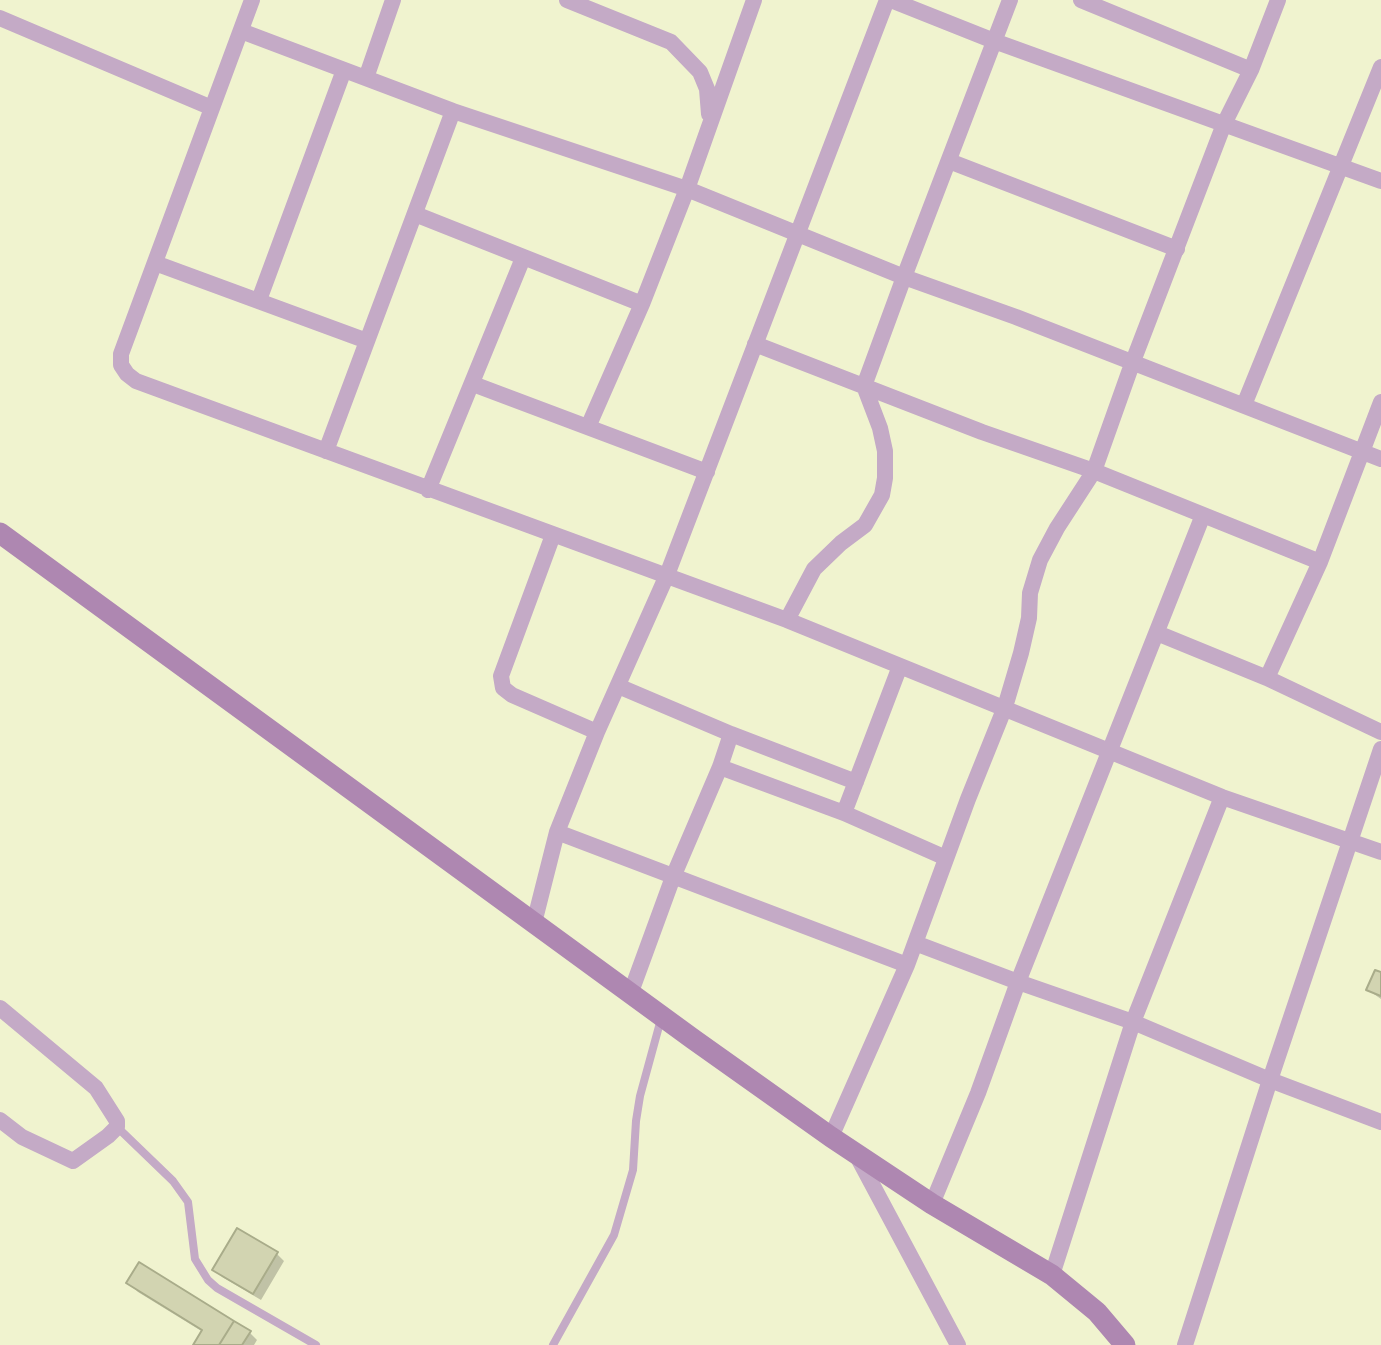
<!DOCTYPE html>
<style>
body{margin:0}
canvas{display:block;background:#f0f3cf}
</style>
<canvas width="1381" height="1345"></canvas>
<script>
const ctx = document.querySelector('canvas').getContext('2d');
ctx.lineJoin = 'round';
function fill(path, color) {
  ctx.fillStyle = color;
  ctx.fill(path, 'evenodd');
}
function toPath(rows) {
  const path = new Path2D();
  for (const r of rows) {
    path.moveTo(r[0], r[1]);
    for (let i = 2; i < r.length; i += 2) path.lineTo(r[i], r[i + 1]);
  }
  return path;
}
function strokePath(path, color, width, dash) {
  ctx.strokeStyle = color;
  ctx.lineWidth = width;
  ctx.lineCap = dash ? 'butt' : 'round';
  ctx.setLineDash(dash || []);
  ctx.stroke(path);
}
const shadow = toPath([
 [1381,974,1381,999,1368,990],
 [277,1254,284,1261,261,1300,222,1277,215,1269],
 [128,1282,249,1332,257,1340,254,1345,195,1345,203,1332,138,1292]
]);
const building = toPath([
 [1375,970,1381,972,1381,996,1366,990,1375,970],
 [237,1228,278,1252,253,1294,212,1270,237,1228],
 [139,1262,234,1321,219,1345,193,1345,202,1330,126,1283,139,1262],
 [234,1321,251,1331,242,1345,219,1345,234,1321]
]);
const lane = toPath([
 [117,1127,173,1181,188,1202,195,1259,208,1280,217,1288,316,1345],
 [553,1345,614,1235,633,1170,636,1121,640,1096,661,1019]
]);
const street = toPath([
 [252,0,121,354,121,365,127,374,136,381,787,620,1222,797,1381,852],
 [567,0,671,42,700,72,707,89,709,114],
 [891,0,994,41,1381,181],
 [1081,0,1251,70],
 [0,18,212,108],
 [241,31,453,111,687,189,904,277,1016,317,1381,459],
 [366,78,393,0],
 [949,161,1177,249],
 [415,214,642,304],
 [155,263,367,341],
 [259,300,344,70],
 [755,344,982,432,1094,471,1320,562],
 [473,384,707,472],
 [1244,405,1381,67],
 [588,427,642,304,687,189,754,0],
 [326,451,453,111],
 [428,490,523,258],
 [553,535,501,676,503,688,512,695,597,732],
 [787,620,814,569,841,543,865,525,882,495,885,478,885,451,880,428,864,386,904,277,1010,0],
 [1157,633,1267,678,1381,732],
 [1267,678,1320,562,1381,402],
 [618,686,731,734,856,782],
 [720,767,844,813,946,858],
 [844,813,900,666],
 [557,832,907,965],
 [534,923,557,832,597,732,667,575,887,0],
 [915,943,1018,982,1133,1022,1270,1080,1381,1122],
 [631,992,673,877,720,767,731,734],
 [0,1008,96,1088,117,1121,117,1127,108,1136,73,1161,22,1137,0,1120],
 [831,1137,907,965,968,799,1005,707,1021,653,1029,618,1030,593,1040,560,1057,528,1094,471,1132,364,1224,124,1251,70,1278,0],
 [857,1156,958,1345],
 [932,1204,978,1093,1018,982,1203,515],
 [1052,1275,1133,1022,1222,797],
 [1185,1345,1270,1080,1381,749]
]);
const secondary = toPath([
 [0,533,693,1039,831,1137,932,1204,1052,1275,1097,1312,1125,1345]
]);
fill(shadow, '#0003');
fill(building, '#d2d4b1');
strokePath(building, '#a9ac8a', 2);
strokePath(lane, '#c4aac6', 8);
strokePath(street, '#c4aac6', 16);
strokePath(secondary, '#ae87b1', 21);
</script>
